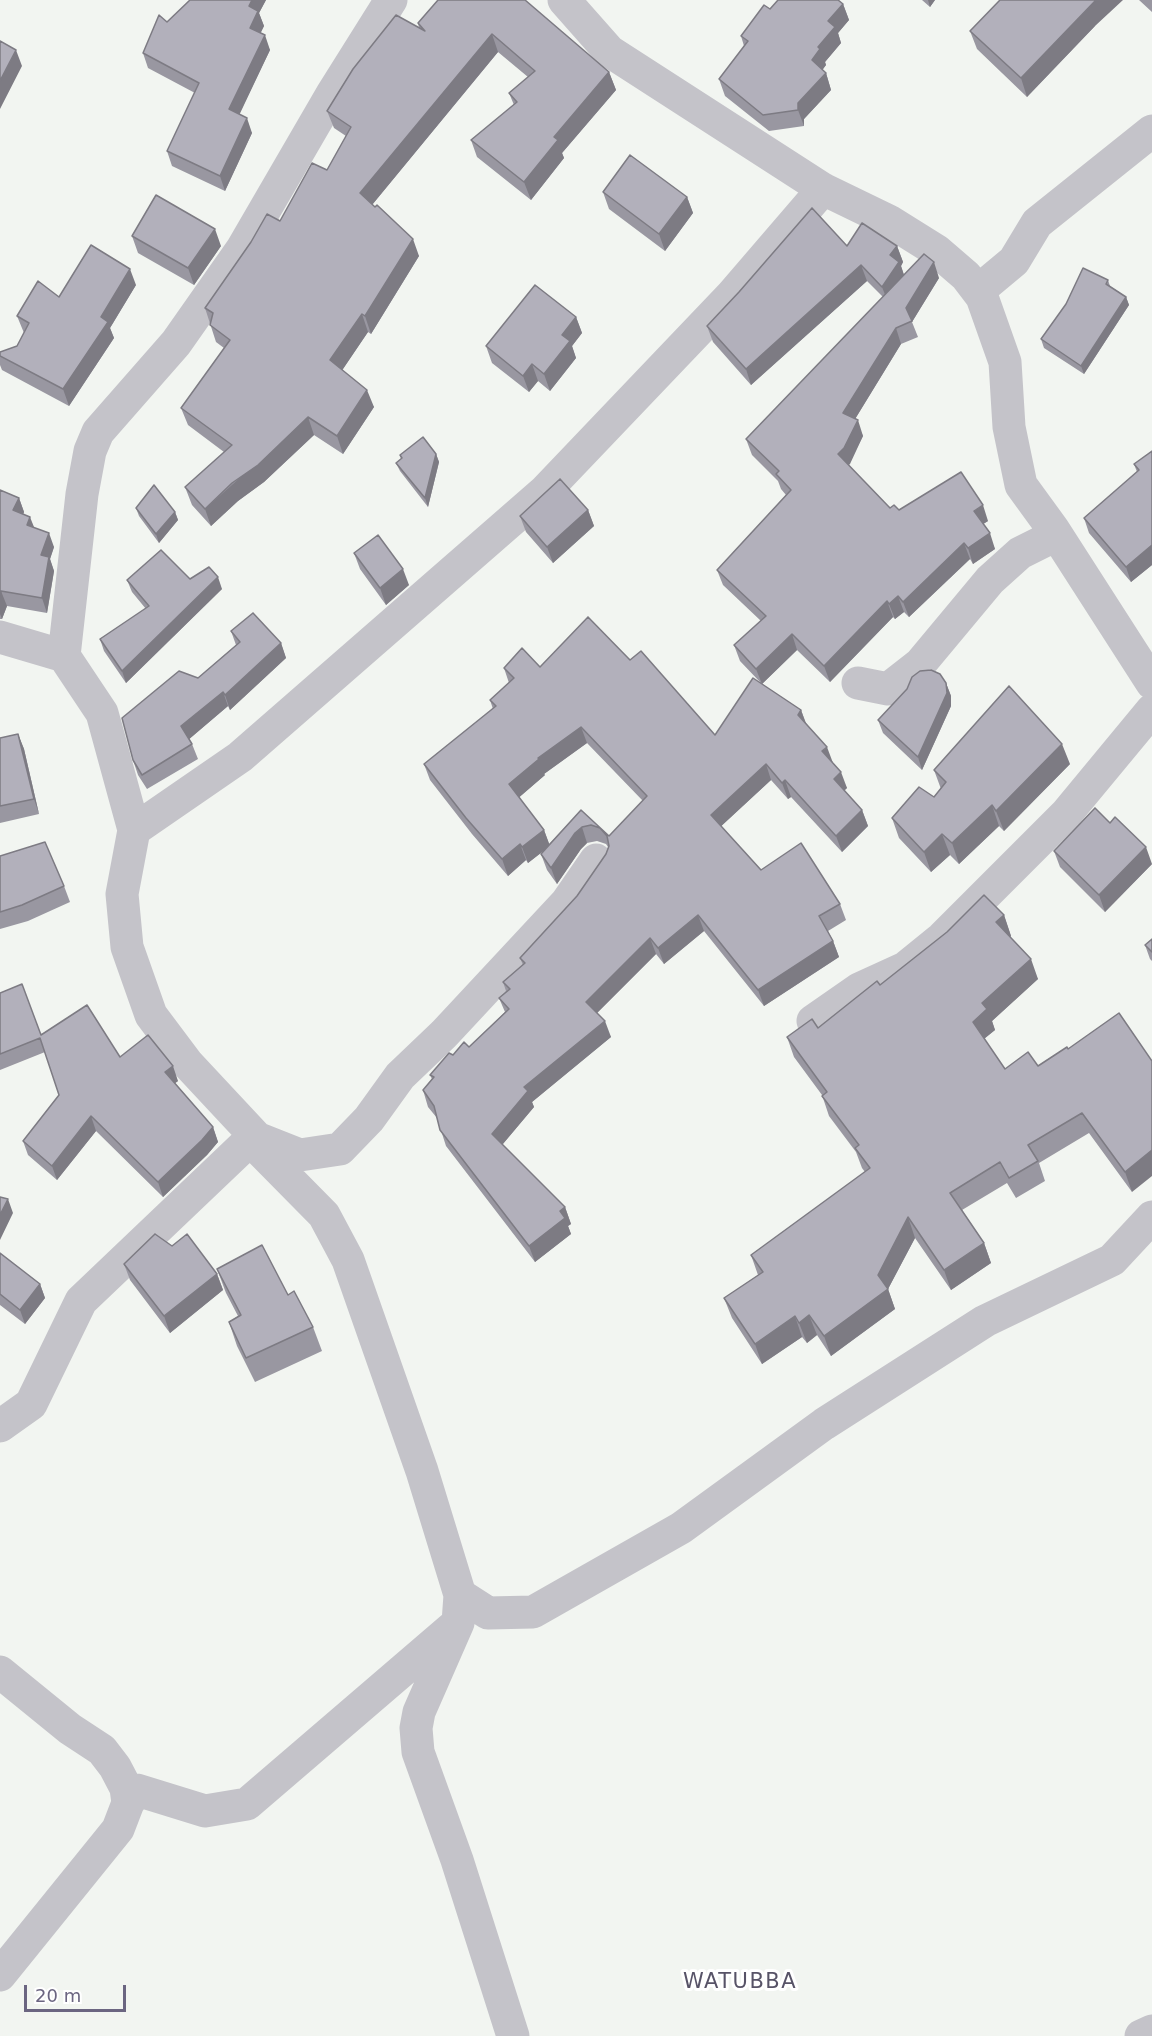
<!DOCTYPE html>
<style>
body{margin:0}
#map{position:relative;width:1152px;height:2036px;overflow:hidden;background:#f2f5f1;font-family:"DejaVu Sans",sans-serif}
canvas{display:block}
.scale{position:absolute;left:24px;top:1985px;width:102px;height:27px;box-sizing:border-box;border:3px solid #6b6581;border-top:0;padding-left:8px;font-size:18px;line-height:21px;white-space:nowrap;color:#6b6581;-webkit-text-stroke:4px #fff;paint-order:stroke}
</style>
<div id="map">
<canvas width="1152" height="2036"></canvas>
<div class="scale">20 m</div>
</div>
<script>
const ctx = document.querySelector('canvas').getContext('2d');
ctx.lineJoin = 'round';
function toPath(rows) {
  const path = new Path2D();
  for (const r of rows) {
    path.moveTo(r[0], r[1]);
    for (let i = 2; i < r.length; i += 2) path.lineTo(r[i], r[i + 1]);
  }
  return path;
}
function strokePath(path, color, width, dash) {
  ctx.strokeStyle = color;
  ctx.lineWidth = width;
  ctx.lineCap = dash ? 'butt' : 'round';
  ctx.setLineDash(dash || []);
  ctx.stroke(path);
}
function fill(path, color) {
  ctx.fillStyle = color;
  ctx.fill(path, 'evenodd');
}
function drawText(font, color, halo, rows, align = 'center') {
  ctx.font = font + ' "DejaVu Sans",sans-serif';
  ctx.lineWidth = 6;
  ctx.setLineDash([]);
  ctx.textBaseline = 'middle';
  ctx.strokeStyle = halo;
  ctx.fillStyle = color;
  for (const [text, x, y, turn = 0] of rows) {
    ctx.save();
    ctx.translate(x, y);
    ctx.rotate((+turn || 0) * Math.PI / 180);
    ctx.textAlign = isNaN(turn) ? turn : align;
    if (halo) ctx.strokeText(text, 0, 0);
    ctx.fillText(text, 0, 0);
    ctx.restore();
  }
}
const minor = toPath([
 [564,0,609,51,823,189,889,221,937,251,966,276,982,297,1005,362,1009,427,1021,485,1053,529,1152,683],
 [978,291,1014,261,1037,223,1152,131],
 [0,637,64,656,102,713,134,830,122,894,127,947,151,1015,187,1063,257,1138,250,1140,324,1215,348,1260,422,1471,460,1595,458,1623,419,1712,416,1728,418,1752,457,1860,513,2036],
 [64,656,82,494,90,451,98,432,176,343,242,249,332,94,391,0],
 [858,683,888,689,920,664,990,580,1020,553,1056,535],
 [134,830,240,757,545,491,731,296,823,189],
 [813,1021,859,989,905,968,942,938,1066,814,1152,710],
 [257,1138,300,1155,340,1149,369,1119,400,1076,444,1034,567,902,596,860],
 [0,1426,31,1404,81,1301,250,1140],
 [460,1595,488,1613,533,1612,681,1528,824,1424,985,1321,1112,1260,1152,1217],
 [0,1672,70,1729,102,1750,115,1767,126,1788,128,1803,118,1829,0,1975],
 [128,1803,137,1790,205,1811,247,1804,452,1628],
 [1141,2036,1152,2031]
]);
const wall = toPath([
 [190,0,266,0,259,13,264,26,260,33,270,50,239,114,252,133,225,191,172,166,167,151,195,93,148,68,143,53,167,22],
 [438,0,609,72,616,90,562,153,564,158,531,200,477,157,471,140,514,105,509,93,528,77,498,52,372,205,419,256,371,334,368,332,342,370,374,407,343,454,314,435,264,482,238,501,211,526,192,505,185,487,224,452,188,425,181,408,224,348,216,342,205,308,280,221,327,170,346,136,334,128,327,111,419,28,418,23],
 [922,0,935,0,930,7],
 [1139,0,1152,0,1152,12],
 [843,4,849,20,838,33,841,43,825,62,826,65,822,70,826,73,831,90,804,119,804,126,769,131,725,96,719,79,744,46,741,36,770,9],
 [1095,26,1027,97,977,49,970,31],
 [603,192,687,197,693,213,665,251,609,209],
 [132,236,221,246,194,285,138,253],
 [847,246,897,246,903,262,901,266,904,275,939,278,912,322,918,337,901,344,855,419,863,436,848,465,890,508,899,510,988,521,983,524,995,549,973,564,970,559,909,617,904,612,895,619,893,617,830,682,797,650,762,684,801,710,806,723,833,763,847,788,844,790,862,810,868,826,842,852,791,797,788,799,771,780,721,826,761,870,840,904,846,920,828,931,833,941,839,957,764,1006,704,931,664,964,656,954,597,1013,611,1037,532,1102,534,1107,502,1145,565,1207,571,1224,568,1226,571,1234,535,1262,446,1146,437,1118,428,1107,423,1090,432,1079,430,1075,453,1055,469,1047,505,1012,499,998,506,991,503,982,523,965,520,958,577,896,606,854,608,847,606,844,597,841,587,843,581,849,557,884,547,870,541,854,543,851,528,863,526,860,508,876,472,834,430,780,424,764,493,709,490,700,509,683,504,668,540,667,630,660,715,735,760,682,740,661,734,645,761,621,723,585,717,570,786,495,781,489,778,481,752,455,746,439,883,297,867,281,751,385,713,342,707,326],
 [587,743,643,801,609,836,581,810,549,844,544,830,519,797,545,775,544,774],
 [1108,280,1110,286,1126,297,1129,305,1084,374,1044,348,1041,339],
 [136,285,110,328,114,338,69,406,2,370,0,365,0,352,17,346,24,333,17,316,59,297],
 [576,317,582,333,572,346,576,358,550,391,538,381,529,392,492,363,486,346],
 [1152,451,1152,565,1131,582,1089,533,1084,518,1137,472,1134,464],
 [436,454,439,462,428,507,400,471,396,463,401,459,400,455],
 [0,490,19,498,24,512,23,514,34,528,54,547,50,559,54,571,47,613,7,606,2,619,0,619],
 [136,508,175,512,178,520,159,543,139,516],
 [588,510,594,526,553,563,526,532,520,516],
 [354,553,409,585,386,605,360,569],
 [190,579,222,589,126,683,104,651,100,639,146,609,132,592,127,580],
 [231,631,281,643,286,658,230,710,228,706,189,739,192,744,198,759,147,789,138,775,133,760,198,678,236,645],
 [946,683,951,696,951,706,922,770,883,733,878,720],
 [18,734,24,749,39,814,0,823,0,738],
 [1070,764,1004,831,999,826,959,864,950,855,931,872,899,838,892,818,934,797,941,789,934,770],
 [1054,851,1152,864,1105,912,1060,867],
 [0,856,64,886,70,902,28,921,0,929],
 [1004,915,1011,936,1010,937,1038,979,992,1021,995,1030,984,1039,1005,1069,1038,1066,1068,1049,1119,1013,1132,1192,1089,1133,1039,1163,1045,1181,1016,1198,1007,1183,962,1210,984,1243,991,1263,951,1290,915,1238,888,1289,895,1309,831,1356,817,1335,807,1343,802,1337,762,1364,732,1318,724,1298,758,1275,751,1255,865,1172,862,1168,856,1152,829,1116,822,1095,794,1057,787,1037,818,1028,880,985],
 [1152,939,1152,961,1150,959,1145,945],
 [0,993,41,1035,120,1057,178,1081,175,1083,213,1127,218,1142,207,1155,163,1197,96,1131,57,1180,28,1155,23,1141,59,1095,45,1052,0,1070],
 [172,1246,217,1274,223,1290,170,1333,130,1280,124,1264],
 [0,1253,40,1284,45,1298,25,1324,0,1305],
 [217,1269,288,1295,313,1327,322,1351,255,1382,237,1346,229,1322,238,1316,226,1293]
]);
const shadedWall = toPath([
 [252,0,266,0,259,13,264,26,256,43,250,28,249,6],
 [928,0,935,0,930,7],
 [1096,0,1123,0,1095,26,1027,97,1021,78],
 [843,4,849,20,838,33,841,43,825,62,826,65,818,76,812,60,828,21],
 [492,34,498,52,367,211,360,193],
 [265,35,270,50,235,124,229,109],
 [16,50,22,66,0,109,0,81],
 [609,72,616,90,562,153,564,158,531,200,524,182,554,137],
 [826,73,831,90,804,119,804,126,798,110,798,103],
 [247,118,252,133,225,191,220,176],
 [687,197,693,213,665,251,659,234],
 [215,229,221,246,194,285,188,268],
 [413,239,419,256,371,334,365,316],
 [897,246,903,262,901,266,905,278,888,302,882,287,890,255],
 [934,262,939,278,912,322,906,308],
 [861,265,867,281,751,385,746,369],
 [130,269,136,285,110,328,114,338,69,406,63,389,101,317],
 [1126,297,1129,305,1084,374,1081,366],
 [362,314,368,332,337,378,330,360],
 [576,317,582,333,572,346,576,358,550,391,544,374,562,335],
 [896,328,901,344,849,429,843,413],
 [532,364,538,381,529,392,523,376],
 [367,390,374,407,343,454,337,436],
 [308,417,314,435,264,482,238,501,211,526,205,509],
 [858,420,863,436,850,464,844,469,838,454],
 [436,454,439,462,428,507,425,498],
 [19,498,24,512,19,525,13,510],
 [983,505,988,521,980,526,974,511],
 [588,510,594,526,553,563,547,547],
 [175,512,178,520,159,543,156,534],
 [30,517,36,532,27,525],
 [49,533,54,547,50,559,54,571,47,613,42,598,41,555],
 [990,533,995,549,973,564,968,548],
 [964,543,970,559,909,617,903,602],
 [1152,545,1152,565,1131,582,1126,567],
 [403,569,409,585,386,605,380,588],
 [218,577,222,589,126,683,122,671],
 [1,591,7,606,2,619,0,614,0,595],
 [898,596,904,612,895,619,889,604],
 [887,601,893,617,830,682,824,666],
 [792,634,797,650,762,684,756,669],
 [281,643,286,658,230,710,225,695],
 [946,683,951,696,951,706,922,770,918,757],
 [223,692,228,706,187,741,181,726],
 [801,710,807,727,798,715],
 [581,727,587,743,544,774,545,775,515,801,509,784,538,758],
 [18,734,24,749,39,814,34,799],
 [1062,744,1070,764,1004,831,996,811],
 [827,747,833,763,822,751],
 [766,764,771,780,716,831,711,815],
 [841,772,847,788,840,795,834,779],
 [785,780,791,797,788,799,782,783],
 [992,805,999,826,959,864,952,843],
 [862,810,868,826,842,852,836,836],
 [582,827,587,843,581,849,557,884,551,868,575,833],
 [544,830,550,846,528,863,522,847],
 [942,834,950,855,931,872,924,852],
 [520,844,526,860,508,876,502,859],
 [1146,847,1152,864,1105,912,1099,895],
 [698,915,704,931,664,964,658,948],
 [1004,915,1011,936,1004,942,996,922],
 [650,938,656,954,592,1018,586,1002],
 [833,941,839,957,764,1006,758,990],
 [1031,959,1038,979,992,1021,995,1030,980,1042,973,1022,982,1003],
 [605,1021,611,1037,532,1102,534,1107,497,1151,492,1134,524,1087],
 [173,1066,178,1081,170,1087,165,1072],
 [91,1116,96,1131,57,1180,52,1166],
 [213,1127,218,1142,207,1155,163,1197,158,1182],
 [1152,1150,1152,1176,1132,1192,1125,1172],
 [8,1199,13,1213,0,1240,0,1215],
 [565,1207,571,1224,568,1226,571,1234,535,1262,529,1246,560,1211],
 [908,1217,915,1238,888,1289,895,1309,831,1356,824,1336,878,1275],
 [984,1243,991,1263,951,1290,944,1270],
 [217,1274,223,1290,170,1333,164,1316],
 [40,1284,45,1298,25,1324,20,1310],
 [809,1315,817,1335,807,1343,799,1323],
 [795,1316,802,1337,762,1364,755,1344]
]);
const building = toPath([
 [190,0,252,0,249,6,258,11,250,28,265,35,229,109,247,118,220,176,167,151,199,83,143,53,159,15,167,22,190,0],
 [438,0,525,0,609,72,554,137,558,140,524,182,471,140,517,102,509,93,535,71,492,34,360,193,375,207,377,205,413,239,365,316,362,314,330,360,367,390,337,436,308,417,258,465,232,483,205,509,185,487,232,445,181,408,230,340,210,325,213,313,205,308,251,242,267,214,280,221,312,163,327,170,351,127,327,111,353,69,396,15,425,31,418,23,438,0],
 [778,0,838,0,843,4,828,21,835,27,818,47,820,49,812,60,826,73,798,103,798,110,763,115,719,79,748,41,741,36,764,5,770,9,778,0],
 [1000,0,1096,0,1021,78,970,31,1000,0],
 [0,41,16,50,0,81,0,41],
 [630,155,687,197,659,234,603,192,630,155],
 [156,195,215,229,188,268,132,236,156,195],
 [812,208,847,246,862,223,897,246,890,255,899,262,882,287,861,265,746,369,707,326,739,292,812,208],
 [91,245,130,269,101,317,108,322,63,389,0,356,0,352,17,346,29,323,17,316,38,281,59,297,91,245],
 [924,254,934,262,906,308,912,321,896,328,843,413,858,420,844,448,838,454,890,508,894,505,899,510,961,472,983,505,974,511,990,533,968,548,964,543,903,602,898,596,889,604,887,601,824,666,792,634,756,669,734,645,766,616,717,570,791,490,776,474,779,471,746,439,924,254],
 [1083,268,1108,280,1106,284,1126,297,1081,366,1041,339,1066,304,1083,268],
 [535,285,576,317,562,335,570,341,544,374,532,364,523,376,486,346,535,285],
 [423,437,436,454,425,498,396,463,402,458,400,455,423,437],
 [1152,451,1152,545,1126,567,1084,518,1139,470,1134,464,1152,451],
 [560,479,588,510,547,547,520,516,560,479],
 [154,485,175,512,156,534,136,508,154,485],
 [0,490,19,498,13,510,30,517,27,525,49,533,41,555,49,557,42,598,1,591,0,595,0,490],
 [378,535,403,569,380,588,354,553,378,535],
 [161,550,190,579,209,567,218,577,122,671,100,639,149,606,127,580,161,550],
 [253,613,281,643,225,695,223,692,181,726,192,744,142,775,133,760,122,718,179,671,198,678,240,642,231,631,253,613],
 [588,617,630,660,641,651,715,735,753,678,801,710,798,715,827,747,822,751,841,772,834,779,862,810,836,836,785,780,782,783,766,764,711,815,761,870,801,843,840,904,819,916,833,941,758,990,698,915,658,948,650,938,586,1002,605,1021,524,1087,528,1091,492,1134,565,1207,560,1211,565,1218,529,1246,440,1130,434,1106,423,1090,434,1077,430,1075,449,1053,453,1055,464,1042,469,1047,509,1009,499,998,510,989,503,982,525,963,520,958,577,896,606,854,609,846,607,836,600,828,591,825,582,827,575,833,551,868,541,854,581,810,609,836,647,796,581,727,538,758,539,759,509,784,544,830,522,847,520,844,502,859,466,818,424,764,496,706,490,700,514,678,504,668,522,648,540,667,588,617],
 [931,670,940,674,946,683,947,693,918,757,878,720,907,689,912,677,920,671,931,670],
 [1009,686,1062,744,996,811,992,805,952,843,942,834,924,852,892,818,919,787,934,797,946,782,934,770,1009,686],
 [18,734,34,799,0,806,0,738,18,734],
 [1095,808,1110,823,1115,817,1146,847,1099,895,1054,851,1095,808],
 [45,842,64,886,22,905,0,912,0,856,45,842],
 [984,895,1004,915,996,922,1031,959,982,1003,987,1009,973,1022,1005,1069,1028,1052,1038,1066,1067,1047,1068,1049,1119,1013,1152,1061,1152,1150,1125,1172,1082,1113,1028,1145,1038,1161,1009,1178,1000,1162,950,1193,984,1243,944,1270,908,1217,878,1275,888,1289,824,1336,809,1315,799,1323,795,1316,755,1344,724,1298,763,1272,751,1255,870,1168,855,1148,859,1145,822,1096,827,1092,787,1037,812,1019,818,1028,877,981,880,985,947,932,984,895],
 [1152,939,1152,952,1145,945,1152,939],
 [22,984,41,1035,87,1005,120,1057,148,1035,173,1066,165,1072,213,1127,202,1140,158,1182,91,1116,52,1166,23,1141,59,1095,40,1038,0,1054,0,993,22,984],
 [0,1197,8,1199,0,1215,0,1197],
 [155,1234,172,1246,187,1234,217,1274,164,1316,124,1264,155,1234],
 [262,1245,288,1295,294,1291,313,1327,246,1358,229,1322,241,1315,217,1269,262,1245],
 [0,1253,40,1284,20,1310,0,1294,0,1253]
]);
const quarterNames = [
 ["WATUBBA",740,1983]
];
strokePath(minor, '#c4c3c9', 33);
fill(wall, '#9997a1');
fill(shadedWall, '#7d7b83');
fill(building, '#b2b0bb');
strokePath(building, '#7d7b83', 1.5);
ctx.letterSpacing = '1.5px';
drawText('21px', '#575367', '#fff', quarterNames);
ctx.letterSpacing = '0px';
</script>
